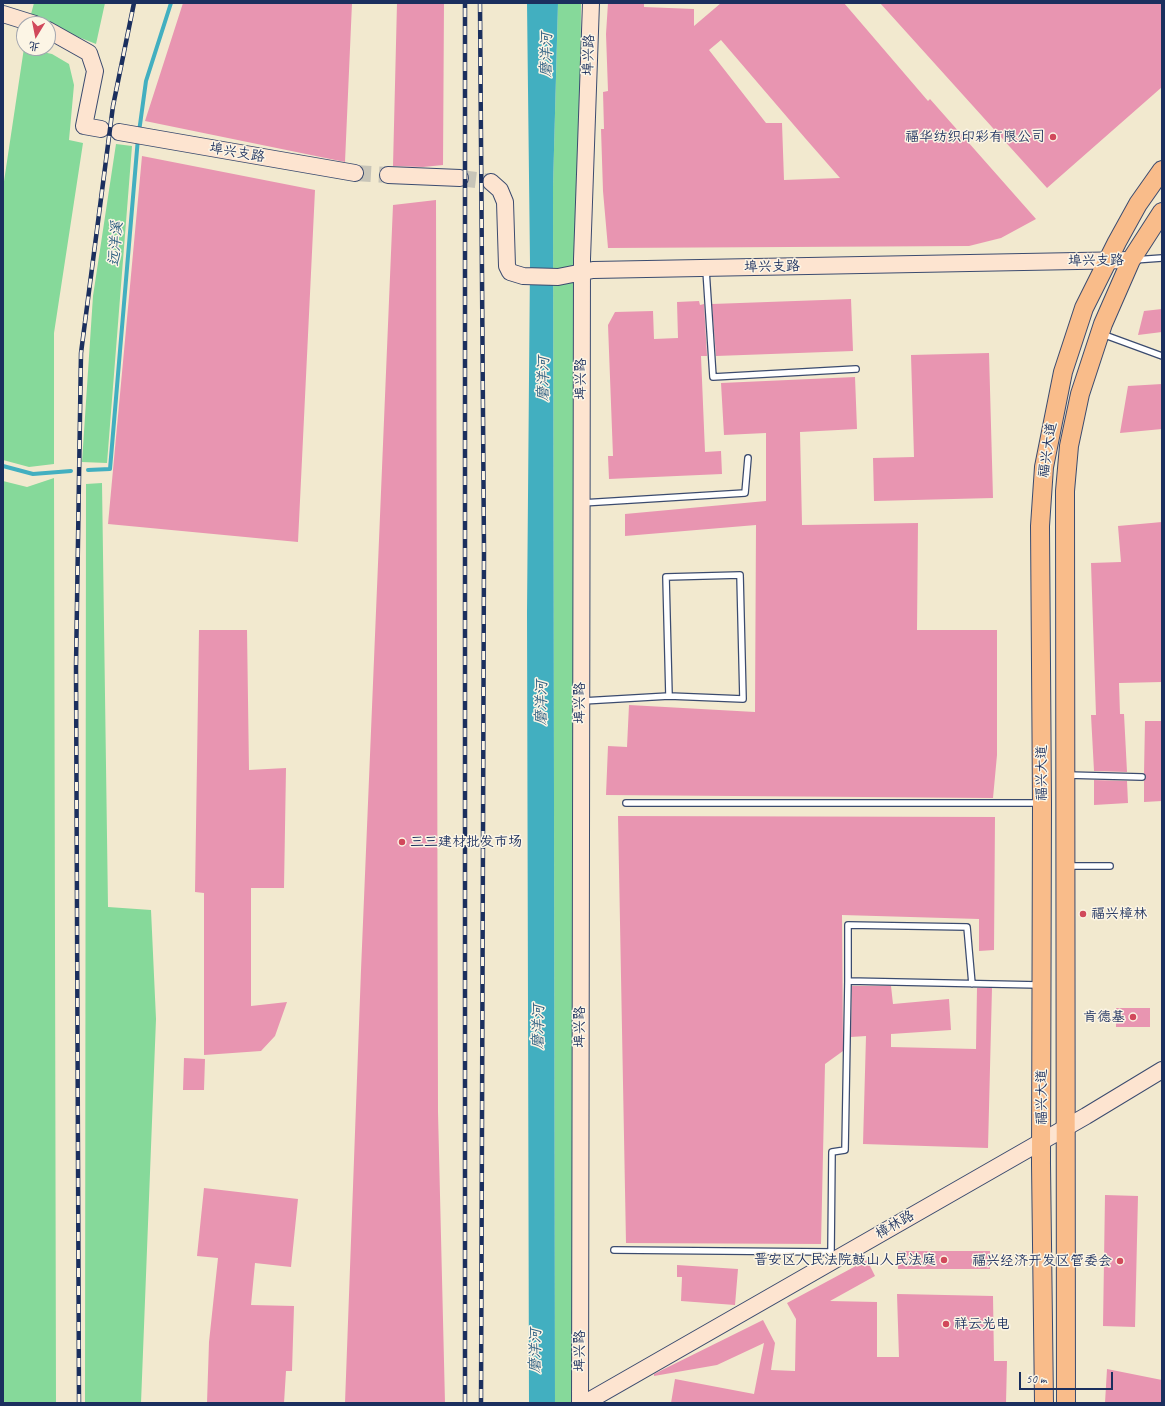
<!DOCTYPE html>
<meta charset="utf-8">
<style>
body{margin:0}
#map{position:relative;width:1165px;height:1406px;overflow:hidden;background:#f2e9cf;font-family:Caveat,"LXGW WenKai TC",sans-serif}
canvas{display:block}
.frame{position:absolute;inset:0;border:4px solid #1b2f5e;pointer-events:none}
.north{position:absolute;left:16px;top:16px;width:40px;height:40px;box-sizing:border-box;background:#fcf5e5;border:1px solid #a2a6af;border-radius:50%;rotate:190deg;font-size:11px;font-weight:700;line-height:16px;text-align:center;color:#1b2f5e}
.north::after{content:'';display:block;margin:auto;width:14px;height:18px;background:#d1495b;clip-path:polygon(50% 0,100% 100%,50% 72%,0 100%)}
.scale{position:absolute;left:1019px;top:1372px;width:94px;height:18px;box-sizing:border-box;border:2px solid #1b2f5e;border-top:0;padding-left:5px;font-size:12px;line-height:14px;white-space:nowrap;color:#1b2f5e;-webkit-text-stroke:3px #fcf5e5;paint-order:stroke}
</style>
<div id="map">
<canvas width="1165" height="1406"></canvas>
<div class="frame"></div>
<div class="north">北</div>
<div class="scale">50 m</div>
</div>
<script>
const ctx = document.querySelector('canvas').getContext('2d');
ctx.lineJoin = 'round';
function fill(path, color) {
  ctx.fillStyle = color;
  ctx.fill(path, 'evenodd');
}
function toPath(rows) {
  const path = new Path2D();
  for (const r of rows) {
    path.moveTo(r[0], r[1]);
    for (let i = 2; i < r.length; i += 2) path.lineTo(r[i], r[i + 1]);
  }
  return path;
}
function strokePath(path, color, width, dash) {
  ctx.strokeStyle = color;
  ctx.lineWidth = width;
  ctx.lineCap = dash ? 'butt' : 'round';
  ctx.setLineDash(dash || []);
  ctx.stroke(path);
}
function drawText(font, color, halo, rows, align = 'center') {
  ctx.font = font + ' Caveat,"LXGW WenKai TC",sans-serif';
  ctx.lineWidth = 3;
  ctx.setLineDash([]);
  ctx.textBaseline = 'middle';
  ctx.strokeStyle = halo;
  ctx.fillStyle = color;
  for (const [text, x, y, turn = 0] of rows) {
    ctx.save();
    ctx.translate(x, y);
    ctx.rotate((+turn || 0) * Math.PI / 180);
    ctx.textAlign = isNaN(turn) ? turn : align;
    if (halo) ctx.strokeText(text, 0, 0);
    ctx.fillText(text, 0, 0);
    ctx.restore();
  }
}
const green = toPath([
 [34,3,105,3,96,44,30,18],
 [558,3,581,3,577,552,576,1403,555,1403,553,187],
 [24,48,52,54,69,64,74,85,69,140,83,143,54,333,54,464,29,467,3,460,3,188],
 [116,144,132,146,107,463,82,462,93,296],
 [54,478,56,1403,3,1403,3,481,27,487],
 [102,483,108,907,151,910,156,1019,141,1403,85,1403,86,484]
]);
const water = toPath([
 [527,3,558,3,553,187,555,1403,529,1403,527,612,530,263]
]);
const stream = toPath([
 [139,132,146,81,171,3],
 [3,466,33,474,71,471],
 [88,470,110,469,138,138]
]);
const building = toPath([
 [183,3,352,3,345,162,145,121],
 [397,3,444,3,443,165,423,167,393,166],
 [608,3,644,3,644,7,694,9,694,26,721,3,844,3,928,101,930,99,1036,219,1001,238,969,246,608,248,603,191,601,129,604,129,603,92,608,91,606,34],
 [721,40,805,138,840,178,784,180,782,123,766,123,709,50],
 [880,3,1162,3,1162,87,1047,188],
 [142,156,315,190,298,542,108,524],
 [436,200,438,1112,445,1403,345,1403,361,970,393,205],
 [851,299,853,351,716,356,712,304],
 [699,301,700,305,704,304,707,356,701,356,705,452,721,451,722,474,609,479,608,456,613,456,608,325,615,312,653,311,654,339,678,338,677,302],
 [1162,309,1162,332,1138,335,1144,311],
 [989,353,993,498,874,501,873,458,914,457,911,355],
 [855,377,857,429,800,432,802,525,918,523,917,630,997,630,997,755,993,798,606,795,608,746,627,747,629,705,755,712,756,525,625,536,625,514,766,501,766,433,724,435,721,383],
 [1162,384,1162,429,1120,433,1128,386],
 [1162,522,1162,682,1119,683,1120,714,1124,714,1127,772,1094,771,1091,715,1096,715,1091,563,1121,562,1118,526],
 [199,630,247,630,249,770,286,768,284,888,251,888,251,1006,287,1002,275,1036,261,1051,204,1055,204,893,195,892],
 [1145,721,1162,721,1162,801,1144,802,1144,781,1146,777,1144,773],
 [1094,780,1127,781,1128,803,1094,805],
 [618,816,995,817,994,950,979,951,979,919,842,915,843,1051,825,1064,821,1244,626,1243],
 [852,986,891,986,893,1004,949,999,951,1030,891,1034,891,1047,976,1049,977,988,992,988,988,1148,863,1144,866,1036,851,1037],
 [1116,1008,1150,1008,1150,1027,1116,1027],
 [184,1058,205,1059,204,1090,183,1090],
 [204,1188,298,1199,291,1267,255,1263,251,1305,294,1306,292,1371,286,1371,284,1403,207,1403,209,1342,218,1258,197,1256],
 [1105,1195,1138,1196,1135,1327,1103,1326],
 [898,1251,990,1251,990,1269,898,1269],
 [867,1260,875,1276,830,1301,877,1302,877,1357,899,1357,897,1294,993,1296,994,1361,1007,1361,1006,1403,671,1403,675,1379,754,1394,764,1343,717,1365,654,1376,654,1374,763,1320,775,1343,771,1370,795,1371,796,1319,787,1303],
 [677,1265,738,1269,735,1305,681,1301,682,1277,677,1277],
 [1107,1369,1162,1380,1162,1403,1105,1403]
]);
const secondaryTunnel = toPath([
 [355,173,388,175],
 [460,178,491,182]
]);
const lane = toPath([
 [1134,260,1162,258],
 [706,270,713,377,856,369],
 [1102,334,1162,356],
 [582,503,745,493,748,458],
 [740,575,743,699,669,696,666,577,740,575],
 [583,701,669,696],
 [1067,775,1142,777],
 [626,803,1040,803],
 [1067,866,1110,866],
 [848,981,848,925,967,927,972,984],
 [614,1250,831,1252,832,1152,845,1150,848,981,1039,985]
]);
const secondary = toPath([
 [3,14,35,24],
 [48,30,89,53,95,71,84,126,101,129],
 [119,132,355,173],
 [388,175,460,178],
 [491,182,500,190,505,202,507,266,510,272,523,276,558,277,593,270,1131,260],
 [580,1403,582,259,591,3],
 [585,1403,1086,1116,1162,1070]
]);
const primary = toPath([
 [1044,1403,1041,1164,1042,803,1040,526,1044,467,1063,372,1084,308,1117,242,1138,204,1162,170],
 [1066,1403,1065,491,1069,446,1080,394,1103,324,1131,260,1162,212]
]);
const rail = toPath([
 [480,3,484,551,481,1403],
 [79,1403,76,666,81,353,113,106,134,3],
 [465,1403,465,3]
]);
const markers = [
 [1053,137,4,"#d1495b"],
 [402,842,4,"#d1495b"],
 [1083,914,4,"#d1495b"],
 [1133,1017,4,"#d1495b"],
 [944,1260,4,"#d1495b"],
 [1120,1261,4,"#d1495b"],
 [946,1324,4,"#d1495b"]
];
const streetNames = [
 ["埠兴路",589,55,-88],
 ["埠兴支路",237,153,10],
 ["埠兴支路",1096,261,-1],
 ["埠兴支路",772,267,-1],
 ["埠兴路",581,379,-90],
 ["福兴大道",1048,450,-81],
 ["埠兴路",580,703,-90],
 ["福兴大道",1042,773,-90],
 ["埠兴路",580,1027,-90],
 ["福兴大道",1042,1097,-90],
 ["樟林路",895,1225,-30],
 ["埠兴路",580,1351,-90]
];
const poiNames = [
 ["福华纺织印彩有限公司",1045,137],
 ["三三建材批发市场",410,842,"left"],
 ["福兴樟林",1091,914,"left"],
 ["肯德基",1125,1017],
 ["晋安区人民法院鼓山人民法庭",936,1260],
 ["福兴经济开发区管委会",1112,1261],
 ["祥云光电",954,1324,"left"]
];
const waterNames = [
 ["磨洋河",547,55,-89],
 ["远洋溪",116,244,-85],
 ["磨洋河",544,379,-89],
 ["磨洋河",542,703,-89],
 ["磨洋河",539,1027,-89],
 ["磨洋河",536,1351,-89]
];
fill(green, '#86d99a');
fill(water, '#42afc0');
strokePath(stream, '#42afc0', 4);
fill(building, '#e895b1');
strokePath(secondaryTunnel, '#c7c4b8', 16, [16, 8]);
strokePath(lane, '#3b4b6f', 8);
strokePath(secondary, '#3b4b6f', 18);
strokePath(primary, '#3b4b6f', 20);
strokePath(lane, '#fff', 5.5);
strokePath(secondary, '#fde4d0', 16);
strokePath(primary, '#f9bc8a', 18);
strokePath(rail, '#1b2f5e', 4.5);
strokePath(rail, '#fcf5e5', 3, [9]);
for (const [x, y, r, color] of markers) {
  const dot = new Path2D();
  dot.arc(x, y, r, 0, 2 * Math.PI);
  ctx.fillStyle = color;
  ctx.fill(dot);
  strokePath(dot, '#fcf5e5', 1.5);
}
drawText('14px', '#1b2f5e', '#fcf5e5', streetNames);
drawText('14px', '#1b2f5e', '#fcf5e5', poiNames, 'right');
drawText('italic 15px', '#295c80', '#fcf5e5', waterNames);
</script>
